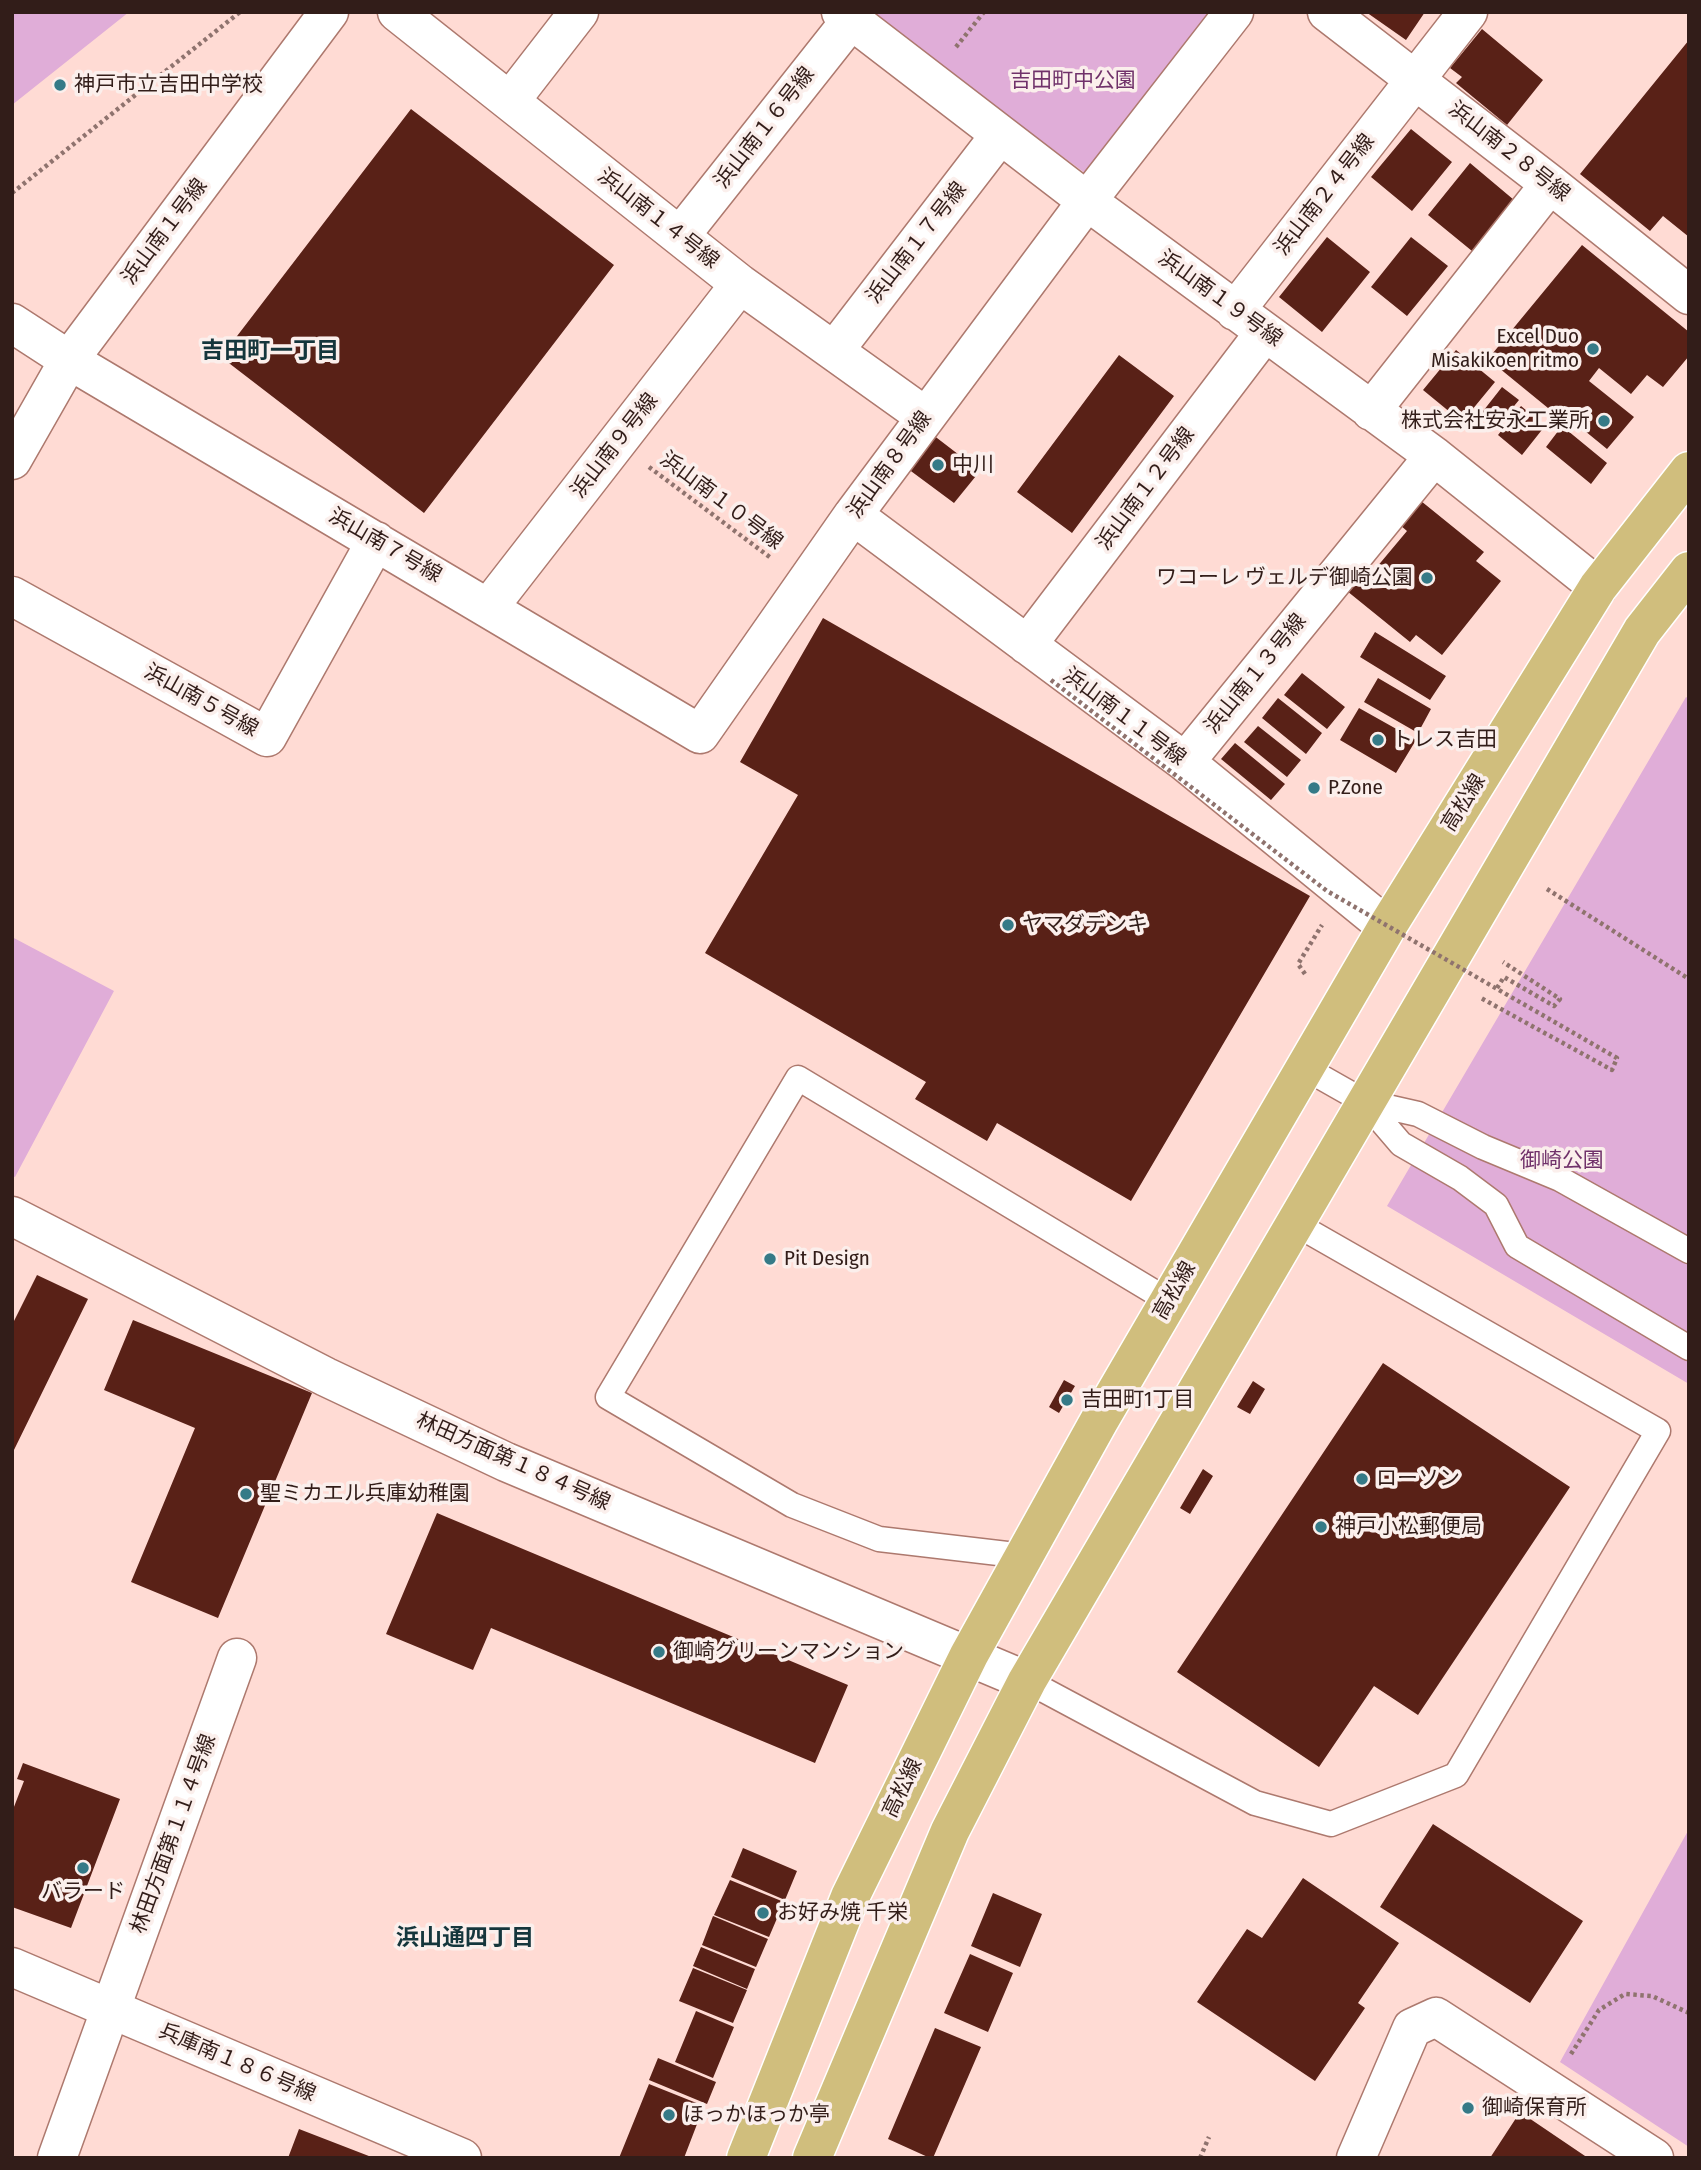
<!DOCTYPE html>
<meta charset="utf-8">
<style>
body{margin:0}
#map{position:relative;width:1701px;height:2170px;overflow:hidden;background:#ffdbd4;font-family:"Fira Sans Condensed",sans-serif}
canvas{display:block}
.frame{position:absolute;inset:0;border:14px solid #321d19;pointer-events:none}
</style>
<div id="map">
<canvas width="1701" height="2170"></canvas>
<div class="frame"></div>
</div>
<script>
const ctx = document.querySelector('canvas').getContext('2d');
ctx.lineJoin = 'round';
function fill(path, color) {
  ctx.fillStyle = color;
  ctx.fill(path, 'evenodd');
}
function toPath(rows) {
  const path = new Path2D();
  for (const r of rows) {
    path.moveTo(r[0], r[1]);
    for (let i = 2; i < r.length; i += 2) path.lineTo(r[i], r[i + 1]);
  }
  return path;
}
function strokePath(path, color, width, dash) {
  ctx.strokeStyle = color;
  ctx.lineWidth = width;
  ctx.lineCap = dash ? 'butt' : 'round';
  ctx.setLineDash(dash || []);
  ctx.stroke(path);
}
function drawText(font, color, halo, rows, align = 'center') {
  ctx.font = font + ' "Fira Sans Condensed","Noto Sans JP",sans-serif';
  ctx.lineWidth = 7;
  ctx.setLineDash([]);
  ctx.textBaseline = 'middle';
  ctx.strokeStyle = halo;
  ctx.fillStyle = color;
  for (const [text, x, y, turn = 0] of rows) {
    ctx.save();
    ctx.translate(x, y);
    ctx.rotate((+turn || 0) * Math.PI / 180);
    ctx.textAlign = isNaN(turn) ? turn : align;
    if (halo) ctx.strokeText(text, 0, 0);
    ctx.fillText(text, 0, 0);
    ctx.restore();
  }
}
const green = toPath([
 [12,12,129,12,12,105],
 [866,12,1210,12,1089,176],
 [1686,697,1689,699,1689,1384,1387,1206],
 [12,937,114,991,15,1177,12,1176],
 [1689,1829,1689,2147,1560,2062]
]);
const building = toPath([
 [1366,12,1425,12,1406,40],
 [1482,29,1543,80,1507,125,1456,83,1462,77,1450,68],
 [1689,40,1689,237,1663,216,1650,231,1580,174],
 [411,109,614,265,424,513,221,357],
 [1411,129,1452,162,1412,211,1371,177],
 [1470,163,1514,200,1472,251,1428,215],
 [1327,237,1370,272,1322,332,1279,297],
 [1411,237,1448,266,1407,316,1371,287],
 [1582,245,1689,332,1689,356,1663,387,1647,375,1631,394,1599,368,1589,381,1634,417,1607,449,1563,413,1559,417,1488,359],
 [1456,350,1495,382,1462,422,1423,390],
 [1119,355,1174,396,1072,533,1017,492],
 [1502,387,1519,400,1496,428,1480,415],
 [1521,406,1545,426,1522,455,1498,435],
 [1562,426,1607,463,1591,484,1546,447],
 [924,428,980,471,954,503,896,460],
 [1421,501,1484,552,1476,561,1501,581,1442,655,1416,635,1410,642,1347,591,1365,569,1371,574,1407,531,1400,525],
 [823,618,1310,896,1131,1201,997,1123,987,1141,915,1099,926,1082,705,953,798,795,740,762],
 [1375,632,1446,676,1430,700,1360,657],
 [1302,673,1345,707,1327,729,1284,695],
 [1378,678,1431,709,1418,733,1364,702],
 [1278,698,1322,733,1306,754,1262,718],
 [1359,708,1416,740,1396,773,1340,740],
 [1258,726,1301,760,1287,777,1244,742],
 [1235,743,1285,784,1271,800,1221,759],
 [37,1275,88,1299,12,1454,12,1325],
 [133,1320,312,1393,218,1618,131,1582,195,1428,104,1390],
 [1383,1363,1570,1487,1418,1715,1374,1686,1319,1767,1177,1672],
 [1064,1380,1075,1386,1059,1413,1049,1407],
 [1253,1381,1265,1389,1250,1414,1237,1407],
 [1203,1469,1213,1476,1190,1514,1180,1508],
 [437,1513,848,1685,815,1763,491,1628,473,1670,386,1634],
 [23,1763,120,1799,71,1928,12,1907,12,1812,24,1781,17,1779],
 [1433,1824,1583,1921,1530,2003,1380,1907],
 [743,1848,797,1871,785,1900,731,1877],
 [1303,1878,1399,1943,1358,2003,1365,2008,1315,2081,1197,2002,1247,1929,1262,1938],
 [730,1880,784,1902,769,1937,714,1915],
 [993,1893,1042,1914,1020,1967,971,1946],
 [713,1916,768,1939,756,1967,702,1945],
 [701,1947,755,1969,747,1989,693,1966],
 [970,1954,1013,1973,988,2032,944,2013],
 [693,1968,747,1990,733,2023,679,2001],
 [696,2011,734,2027,713,2078,675,2062],
 [935,2028,981,2047,933,2158,930,2158,888,2139],
 [658,2058,716,2082,707,2104,649,2080],
 [649,2084,704,2106,684,2158,619,2158],
 [1520,2112,1588,2158,1490,2158],
 [299,2129,374,2158,288,2158]
]);
const path = toPath([
 [956,47,984,12],
 [12,193,240,12],
 [649,467,771,558],
 [1547,889,1689,979],
 [1305,974,1298,964,1322,925],
 [1497,988,1504,977,1554,1006,1560,999,1503,962],
 [1571,2054,1599,2010,1625,1994,1652,1996,1689,2013],
 [1200,2158,1209,2137]
]);
const service = toPath([
 [1305,1068,1365,1102,1418,1114,1483,1147,1560,1179,1689,1251],
 [1365,1102,1401,1144,1460,1178,1496,1205,1517,1246,1689,1348],
 [1024,1556,879,1539,792,1505,608,1397,798,1078,1169,1301],
 [1027,1681,1255,1803,1331,1824,1456,1775,1658,1431,1294,1223]
]);
const minor = toPath([
 [397,12,740,284,926,417],
 [841,12,1087,201,1434,456,1598,587],
 [1327,12,1550,184,1689,295],
 [510,101,579,12],
 [680,236,851,20],
 [1235,311,1468,12],
 [12,323,69,360,700,734,853,515,1087,201,1234,12],
 [834,351,1000,135],
 [1371,411,1550,184],
 [12,460,69,360,329,12],
 [853,515,1185,762,1387,927],
 [12,596,267,737,376,541],
 [489,607,740,284],
 [1027,645,1265,332],
 [1185,762,1434,456],
 [12,1216,326,1377,506,1462,1027,1681],
 [57,2158,237,1658],
 [1356,2158,1412,2028,1436,2017,1654,2158]
]);
const tertiary = toPath([
 [12,1967,462,2158]
]);
const primary = toPath([
 [746,2158,850,1897,969,1655,1099,1421,1387,927,1598,587,1689,471],
 [812,2158,950,1831,1027,1681,1642,631,1689,571]
]);
const pathBridge = toPath([
 [1051,680,1327,891,1617,1058,1612,1070,1481,998]
]);
const markers = [
 [60,85,7,"#357a87"],
 [1593,349,7,"#357a87"],
 [1604,421,7,"#357a87"],
 [938,465,7,"#357a87"],
 [1427,578,7,"#357a87"],
 [1378,740,7,"#357a87"],
 [1314,788,7,"#357a87"],
 [1008,925,7,"#357a87"],
 [770,1259,7,"#357a87"],
 [1067,1400,7,"#357a87"],
 [1362,1479,7,"#357a87"],
 [246,1494,7,"#357a87"],
 [1321,1527,7,"#357a87"],
 [659,1652,7,"#357a87"],
 [83,1868,7,"#357a87"],
 [763,1913,7,"#357a87"],
 [1468,2108,7,"#357a87"],
 [669,2115,7,"#357a87"]
];
const parkNames = [
 ["吉田町中公園",1073,81],
 ["御崎公園",1562,1161]
];
const poiNames = [
 ["神戸市立吉田中学校",74,85],
 ["Excel Duo",1579,337,"right"],
 ["Misakikoen ritmo",1579,361,"right"],
 ["株式会社安永工業所",1590,421,"right"],
 ["中川",952,465],
 ["ワコーレ ヴェルデ御崎公園",1413,578,"right"],
 ["トレス吉田",1392,740],
 ["P.Zone",1328,788],
 ["ヤマダデンキ",1022,925],
 ["Pit Design",784,1259],
 ["吉田町1丁目",1081,1400],
 ["ローソン",1376,1479],
 ["聖ミカエル兵庫幼稚園",260,1494],
 ["神戸小松郵便局",1335,1527],
 ["御崎グリーンマンション",673,1652],
 ["バラード",83,1892,"center"],
 ["お好み焼 千栄",777,1913],
 ["御崎保育所",1482,2108],
 ["ほっかほっか亭",683,2115]
];
const streetNames = [
 ["浜山南１６号線",765,128,-52],
 ["浜山南２８号線",1509,152,38],
 ["浜山南２４号線",1325,195,-52],
 ["浜山南１４号線",658,219,38],
 ["浜山南１号線",165,232,-53],
 ["浜山南１７号線",917,243,-52],
 ["浜山南１９号線",1220,299,36],
 ["浜山南９号線",615,446,-52],
 ["浜山南８号線",890,465,-54],
 ["浜山南１２号線",1146,489,-53],
 ["浜山南１０号線",721,501,37],
 ["浜山南７号線",385,546,30],
 ["浜山南１３号線",1256,674,-51],
 ["浜山南５号線",201,701,29],
 ["浜山南１１号線",1124,717,37],
 ["高松線",1464,803,-58],
 ["高松線",1175,1291,-60],
 ["林田方面第１８４号線",513,1462,24],
 ["高松線",903,1788,-64],
 ["林田方面第１１４号線",174,1834,-70],
 ["兵庫南１８６号線",237,2063,23]
];
const neighbourhoodNames = [
 ["吉田町一丁目",270,352],
 ["浜山通四丁目",465,1939]
];
fill(green, '#e0add8');
fill(building, '#592117');
strokePath(service, '#ad796e', 27);
strokePath(minor, '#ad796e', 41);
strokePath(tertiary, '#ad796e', 41);
strokePath(primary, '#fff', 41);
strokePath(path, '#8f736e', 4.5, [3.5, 3.5]);
strokePath(service, '#fff', 24);
strokePath(minor, '#fff', 38);
strokePath(tertiary, '#fff', 38);
strokePath(primary, '#d0be7d', 38);
strokePath(pathBridge, '#8f736e', 4.5, [3.5, 3.5]);
for (const [x, y, r, color] of markers) {
  const dot = new Path2D();
  dot.arc(x, y, r, 0, 2 * Math.PI);
  ctx.fillStyle = color;
  ctx.fill(dot);
  strokePath(dot, '#fbefec', 2.5);
}
drawText('21px', '#70316a', '#fbefec', parkNames);
drawText('21px', '#321d19', '#fbefec', poiNames, 'left');
drawText('21px', '#321d19', '#fbefec', streetNames);
drawText('bold 23px', '#15363c', '#fbefec', neighbourhoodNames);
</script>
